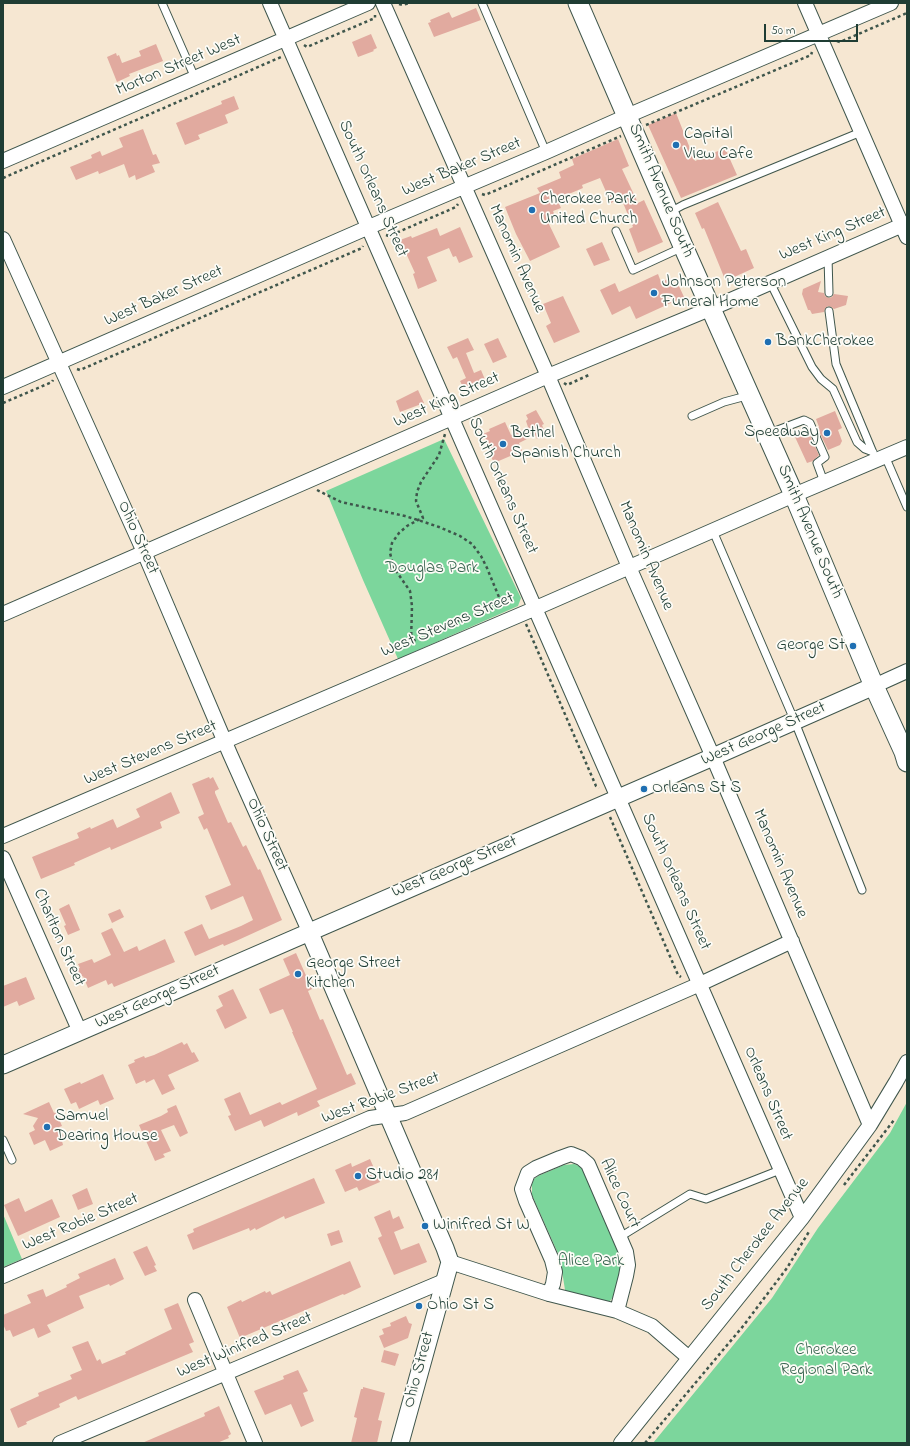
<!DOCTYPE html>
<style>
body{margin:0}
#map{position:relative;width:910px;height:1446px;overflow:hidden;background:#f6e7d2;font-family:"Indie Flower",sans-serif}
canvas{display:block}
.frame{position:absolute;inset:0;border:4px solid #1f3d34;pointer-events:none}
.scale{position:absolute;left:764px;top:24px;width:94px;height:18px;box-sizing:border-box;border:2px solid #1f3d34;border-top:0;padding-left:5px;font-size:12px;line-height:14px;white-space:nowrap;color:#1f3d34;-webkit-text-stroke:3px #fdfcf7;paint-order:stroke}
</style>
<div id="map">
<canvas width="910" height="1446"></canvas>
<div class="frame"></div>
<div class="scale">50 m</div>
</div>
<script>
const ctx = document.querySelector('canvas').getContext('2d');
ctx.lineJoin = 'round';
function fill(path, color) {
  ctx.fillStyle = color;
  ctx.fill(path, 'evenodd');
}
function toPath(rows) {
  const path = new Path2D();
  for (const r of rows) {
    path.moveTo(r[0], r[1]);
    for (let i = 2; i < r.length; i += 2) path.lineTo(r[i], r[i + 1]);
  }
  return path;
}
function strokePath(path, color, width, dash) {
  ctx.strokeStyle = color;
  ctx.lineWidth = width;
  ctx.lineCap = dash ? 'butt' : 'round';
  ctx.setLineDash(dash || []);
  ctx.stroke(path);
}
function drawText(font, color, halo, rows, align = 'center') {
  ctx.font = font + ' "Indie Flower",sans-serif';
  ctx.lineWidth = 3.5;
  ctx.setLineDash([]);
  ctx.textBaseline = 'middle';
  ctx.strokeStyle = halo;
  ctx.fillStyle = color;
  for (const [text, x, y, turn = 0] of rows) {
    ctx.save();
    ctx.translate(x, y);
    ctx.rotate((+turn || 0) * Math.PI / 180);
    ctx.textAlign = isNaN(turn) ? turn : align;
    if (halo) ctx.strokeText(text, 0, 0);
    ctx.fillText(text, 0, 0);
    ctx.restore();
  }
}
const green = toPath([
 [444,439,521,598,518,606,398,659,363,580,326,491],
 [907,1102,907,1443,653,1443,772,1298,818,1228,890,1133],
 [574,1164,579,1166,584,1171,621,1254,622,1265,613,1297,610,1301,605,1304,568,1293,565,1290,560,1258,532,1195,532,1184,534,1179,538,1176,564,1165],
 [3,1214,22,1259,3,1267]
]);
const building = toPath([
 [476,8,481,20,434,37,428,23,431,22,430,20,449,12,452,18],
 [371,34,377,48,373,50,374,51,358,57,352,42],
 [156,44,163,61,129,74,130,76,117,82,107,57,116,53,117,56,119,55,122,63,141,56,139,51],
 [234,96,239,109,225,115,228,123,198,135,200,139,185,145,176,123,222,104,221,101],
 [676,113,695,161,725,148,737,175,681,198,648,125],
 [143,129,153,155,156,154,160,163,152,165,155,172,136,180,135,175,129,178,124,164,99,174,98,171,76,180,70,167,92,158,91,155,100,151,102,156,123,147,119,138],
 [618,139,629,166,622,169,638,203,644,200,663,242,638,253,629,229,633,227,621,198,611,203,600,178,582,185,583,188,557,199,561,208,553,211,555,216,547,220,560,247,530,261,516,234,505,207,540,193,537,188,561,178,559,172,574,165,572,159],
 [718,202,741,251,746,249,754,268,732,278,730,275,724,277,704,228,702,229,695,213],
 [460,227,473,257,459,263,456,256,453,257,449,248,427,257,437,281,418,289,413,274,415,273,400,240,411,236,412,238,437,228,440,236],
 [602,242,610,260,594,266,586,249],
 [658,274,661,282,670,278,674,286,678,284,684,297,636,319,630,306,612,315,600,290,615,283,619,292],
 [821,281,818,292,824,293,825,296,829,298,832,297,834,294,848,296,846,305,834,309,831,307,828,306,825,309,824,312,812,314,810,310,808,310,802,294,803,289],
 [563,296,580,332,554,343,546,326,551,323,543,304],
 [468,338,474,350,466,353,474,373,481,370,486,382,465,391,460,381,466,378,457,357,453,359,447,347],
 [498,338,507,357,493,363,484,344],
 [418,390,424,403,400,412,396,401],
 [536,410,544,424,542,425,546,435,537,439,535,435,519,443,522,451,494,463,486,446,487,441,483,434,490,431,489,429,505,422,511,435,528,427,526,421,528,419,526,415],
 [835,411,842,428,838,430,842,441,840,445,828,450,817,427,819,427,816,419],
 [808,431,819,455,813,461,807,463,795,437],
 [209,777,210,779,213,777,219,789,215,791,215,793,228,823,231,822,243,847,246,845,258,870,260,869,282,920,236,941,224,946,223,944,195,956,184,932,202,924,209,939,241,926,253,920,243,896,211,910,205,896,231,885,207,828,204,830,198,817,204,814,192,784],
 [171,792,180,813,160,822,162,828,111,850,110,847,74,863,75,865,41,879,32,857,79,838,77,833,90,827,91,829,113,819,117,828,140,817,136,809],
 [69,904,80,930,68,935,64,926,66,925,59,909],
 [120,909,124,917,112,923,108,914],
 [112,928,124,952,137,946,139,951,165,939,175,962,114,987,112,983,108,985,106,980,88,988,83,976,81,977,77,969,80,968,78,964,92,959,94,963,111,955,101,933],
 [296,953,312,989,308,991,320,1020,323,1019,347,1075,351,1073,356,1084,317,1101,320,1106,298,1116,297,1112,264,1127,261,1120,235,1131,228,1116,231,1115,224,1099,240,1092,250,1115,280,1102,282,1105,317,1089,292,1032,293,1032,283,1009,270,1014,259,989,290,975,283,959],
 [26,977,35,999,19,1006,17,1001,3,1007,3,986],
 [233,989,247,1018,225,1029,216,1010,223,1006,218,996],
 [182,1042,184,1045,187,1043,192,1053,194,1052,199,1061,168,1075,175,1089,162,1095,154,1079,146,1083,145,1080,136,1084,128,1065,135,1062,134,1060,144,1056,145,1058,154,1055],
 [103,1074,114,1099,100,1105,98,1100,79,1109,76,1102,71,1104,64,1089,80,1082,81,1084],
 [49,1102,54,1113,56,1112,62,1126,59,1127,65,1139,62,1141,63,1145,50,1151,45,1140,34,1145,29,1133,35,1130,33,1126,38,1118,23,1114],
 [176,1105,188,1133,180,1137,174,1125,161,1130,171,1151,163,1154,165,1157,155,1161,139,1125,161,1116,168,1112,167,1109],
 [370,1159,380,1182,359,1191,357,1187,345,1192,335,1170,351,1163,352,1167],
 [314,1178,325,1203,285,1219,284,1216,256,1230,255,1228,250,1231,249,1228,193,1250,187,1235,194,1232,193,1229],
 [87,1188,93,1204,78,1210,72,1195],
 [19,1198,25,1212,52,1199,60,1217,18,1236,4,1205],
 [390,1210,393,1219,399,1216,404,1228,394,1232,401,1250,419,1243,427,1262,394,1275,378,1238,382,1236,374,1217],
 [339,1230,343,1242,331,1246,327,1234],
 [147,1246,156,1265,154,1266,157,1271,145,1276,133,1252],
 [115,1258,124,1279,110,1286,109,1284,79,1296,84,1308,47,1325,51,1332,38,1338,34,1328,13,1337,10,1330,6,1331,3,1324,3,1315,31,1303,27,1295,43,1289,46,1297,67,1287,66,1285,80,1278,78,1274],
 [350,1261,361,1287,344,1295,343,1294,240,1338,227,1307,241,1300,242,1302,265,1291,266,1293,270,1291,272,1295],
 [178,1303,194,1342,189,1344,193,1352,78,1400,76,1396,59,1404,60,1407,26,1422,27,1424,18,1428,10,1409,39,1396,38,1393,72,1379,70,1375,82,1370,72,1347,88,1341,97,1361,100,1359,102,1364,126,1354,125,1352,172,1329,164,1309],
 [406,1316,409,1323,412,1324,408,1338,384,1348,379,1336,384,1334,382,1329,391,1326,390,1323],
 [384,1350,399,1354,395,1366,381,1362],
 [298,1370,308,1391,303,1393,314,1421,301,1427,291,1404,265,1415,254,1391,284,1379,283,1376],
 [363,1387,385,1393,378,1420,382,1421,377,1443,351,1443,357,1418,354,1417,361,1389,363,1389],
 [219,1406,231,1434,228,1436,229,1438,217,1443,142,1443,205,1416,204,1413]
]);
const path = toPath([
 [399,4,403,5,409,3],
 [837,41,840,42,907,13],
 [304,45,307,47,375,18,375,15],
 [646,125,811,55,812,52],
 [3,178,281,57],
 [482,194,485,195,621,136],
 [386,235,389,236,456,207,458,204],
 [77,369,80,370,362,248,363,246],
 [564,383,567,385,591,374],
 [3,403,52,382,53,380],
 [317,490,341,502,405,516,418,520,439,527,460,536,472,544,481,556,487,568,501,602,411,642,412,606,410,591,394,568,390,553,392,543,399,533,407,526,418,520,423,518,416,501,417,492,421,482,439,455,445,434],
 [526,624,596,786,599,788],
 [610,817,678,975,681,977],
 [844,1185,894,1120],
 [645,1443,744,1325,765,1297,787,1268,810,1230]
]);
const service = toPath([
 [162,3,195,78],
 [482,3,546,152],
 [670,212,683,205,861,132],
 [616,231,633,270,683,247],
 [828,257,829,293],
 [770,282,812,367,821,379,833,389,857,442,865,449,873,452],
 [829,311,836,364,874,455],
 [692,416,724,402,750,395],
 [767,434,804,420,810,423,825,457,817,463,824,482],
 [885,456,907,507],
 [713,531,795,722,862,890],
 [3,1140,12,1160],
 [620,1237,690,1194,706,1199,780,1170]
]);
const minor = toPath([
 [270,3,802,1218],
 [383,3,548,376,629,567,713,757,870,1125],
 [805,3,907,237],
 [3,161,368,3],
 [3,239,144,552,230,754,309,931],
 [3,387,369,227,546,152,627,116,891,3],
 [3,614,548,376,724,303,907,223],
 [874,686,907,671],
 [3,836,536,608,794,495,907,447],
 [3,858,80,1032],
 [450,1262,549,1294,617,1311,652,1326,689,1358],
 [3,1276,370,1118,405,1113,700,984,792,941],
 [549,1294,553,1284,555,1272,552,1260,526,1201,522,1189,528,1173,536,1168,560,1158,571,1154,581,1158,588,1164,626,1252,628,1265,626,1276,617,1311],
 [195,1300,255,1443],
 [60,1443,444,1281],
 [621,1443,802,1218,870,1125,896,1082,907,1062]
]);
const tertiary = toPath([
 [309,931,445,1248,450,1262,400,1443],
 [3,1065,713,757,874,686]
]);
const secondary = toPath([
 [578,3,683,246,794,495,874,686,904,752,907,762]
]);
const markers = [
 [676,145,4,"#1f6fb2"],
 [532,210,4,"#1f6fb2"],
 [654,293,4,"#1f6fb2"],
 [768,342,4,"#1f6fb2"],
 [827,433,4,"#1f6fb2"],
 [503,444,4,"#1f6fb2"],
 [853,646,4,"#1f6fb2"],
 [644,789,4,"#1f6fb2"],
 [298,974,4,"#1f6fb2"],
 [47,1127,4,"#1f6fb2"],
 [358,1176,4,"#1f6fb2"],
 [425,1226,4,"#1f6fb2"],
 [419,1306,4,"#1f6fb2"]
];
const streetNames = [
 ["Morton Street West",179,66,-23],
 ["West Baker Street",462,168,-23],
 ["South Orleans Street",372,189,66],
 ["Smith Avenue South",660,191,67],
 ["West King Street",833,235,-23],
 ["Manomin Avenue",516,259,66],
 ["West Baker Street",164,297,-24],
 ["West King Street",447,401,-24],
 ["South Orleans Street",502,486,66],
 ["Smith Avenue South",809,532,67],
 ["Ohio Street",137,538,66],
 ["Manomin Avenue",645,556,67],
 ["West Stevens Street",448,626,-23],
 ["West George Street",764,735,-24],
 ["West Stevens Street",151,754,-23],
 ["Ohio Street",266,835,66],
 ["Manomin Avenue",779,864,67],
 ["West George Street",455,868,-23],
 ["South Orleans Street",675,882,66],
 ["Charlton Street",58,938,66],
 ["West George Street",158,998,-24],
 ["Orleans Street",767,1094,67],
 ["West Robie Street",381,1099,-20],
 ["Alice Court",619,1194,65],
 ["West Robie Street",81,1223,-23],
 ["South Cherokee Avenue",756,1245,-52],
 ["West Winifred Street",245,1346,-23],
 ["Ohio Street",420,1370,-75]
];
const poiNames = [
 ["Capital",684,135],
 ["View Cafe",684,155],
 ["Cherokee Park",540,200],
 ["United Church",540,220],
 ["Johnson Peterson",662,283],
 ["Funeral Home",662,303],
 ["BankCherokee",776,342],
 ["Speedway",819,433,"right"],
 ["Bethel",511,434],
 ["Spanish Church",511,454],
 ["George St",845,646,"right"],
 ["Orleans St S",652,789],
 ["George Street",306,964],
 ["Kitchen",306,984],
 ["Samuel",55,1117],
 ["Dearing House",55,1137],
 ["Studio 281",366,1176],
 ["Winifred St W",433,1226],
 ["Ohio St S",427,1306]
];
const parkNames = [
 ["Douglas Park",432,569],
 ["Alice Park",591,1262],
 ["Cherokee",826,1351],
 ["Regional Park",826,1371]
];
fill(green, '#7cd69c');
fill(building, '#e1aa9f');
strokePath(service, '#3f564c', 9);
strokePath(minor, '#3f564c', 16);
strokePath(tertiary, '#3f564c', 19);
strokePath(secondary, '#3f564c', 21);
strokePath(path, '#3f564c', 2.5, [3, 3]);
strokePath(service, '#fff', 7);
strokePath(minor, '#fff', 14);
strokePath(tertiary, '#fff', 17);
strokePath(secondary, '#fff', 19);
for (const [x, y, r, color] of markers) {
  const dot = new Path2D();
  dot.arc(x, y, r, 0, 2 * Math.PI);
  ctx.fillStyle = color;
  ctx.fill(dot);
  strokePath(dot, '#fdfcf7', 1.5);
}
drawText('17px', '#1f3d34', '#fdfcf7', streetNames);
drawText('17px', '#1f3d34', '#fdfcf7', poiNames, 'left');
drawText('17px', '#36634e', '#fdfcf7', parkNames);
</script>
